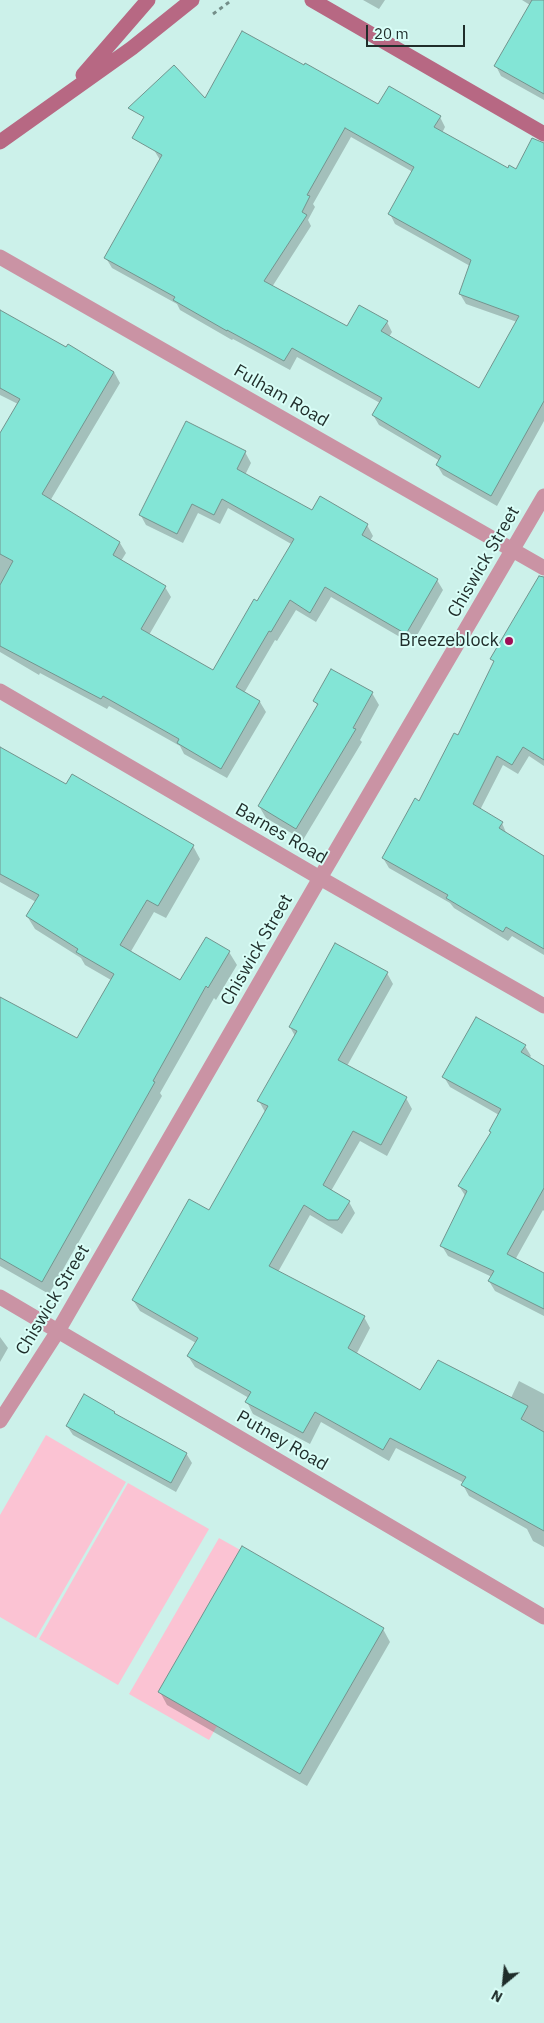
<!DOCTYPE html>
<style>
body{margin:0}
#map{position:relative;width:544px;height:2023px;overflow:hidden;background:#ccf1ea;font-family:"IBM Plex Sans",sans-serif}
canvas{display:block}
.north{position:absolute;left:479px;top:1958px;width:50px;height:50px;-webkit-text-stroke:4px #d9fef7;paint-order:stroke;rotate:208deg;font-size:14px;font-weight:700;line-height:20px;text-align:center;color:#1f2d2a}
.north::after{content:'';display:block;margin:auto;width:18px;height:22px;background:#1f2d2a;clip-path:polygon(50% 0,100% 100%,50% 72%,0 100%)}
.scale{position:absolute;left:366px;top:25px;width:99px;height:22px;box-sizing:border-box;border:2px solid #1f2d2a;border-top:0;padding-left:6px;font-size:15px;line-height:18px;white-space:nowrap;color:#1f2d2a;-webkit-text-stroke:4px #d9fef7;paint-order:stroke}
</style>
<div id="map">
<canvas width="544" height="2023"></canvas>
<div class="north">N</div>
<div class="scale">20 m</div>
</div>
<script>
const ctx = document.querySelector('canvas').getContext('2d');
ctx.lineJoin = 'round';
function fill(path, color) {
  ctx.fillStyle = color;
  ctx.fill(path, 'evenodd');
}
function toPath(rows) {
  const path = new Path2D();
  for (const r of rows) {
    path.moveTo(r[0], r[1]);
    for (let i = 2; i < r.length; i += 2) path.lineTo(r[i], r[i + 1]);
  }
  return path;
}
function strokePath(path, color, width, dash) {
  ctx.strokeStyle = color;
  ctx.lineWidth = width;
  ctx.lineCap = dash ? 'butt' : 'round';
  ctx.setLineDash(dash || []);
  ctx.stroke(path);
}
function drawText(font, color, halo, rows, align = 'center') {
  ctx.font = font + ' "IBM Plex Sans",sans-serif';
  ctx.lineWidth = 4;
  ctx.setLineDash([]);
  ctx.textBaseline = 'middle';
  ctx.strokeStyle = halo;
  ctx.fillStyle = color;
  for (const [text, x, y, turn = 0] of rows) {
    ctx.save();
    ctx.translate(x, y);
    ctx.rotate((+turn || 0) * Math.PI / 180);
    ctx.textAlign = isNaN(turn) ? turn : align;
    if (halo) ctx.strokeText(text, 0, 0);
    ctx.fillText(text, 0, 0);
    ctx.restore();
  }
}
const green = toPath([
 [46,1435,126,1482,36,1638,0,1617,0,1515],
 [128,1483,209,1529,118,1685,39,1639],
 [219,1538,299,1583,209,1740,129,1694]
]);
const shadow = toPath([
 [363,0,385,0,379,9],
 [522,0,544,0,544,100,501,76,496,66,530,5],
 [205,100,379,106,440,117,445,127,442,133,508,169,516,170,544,144,544,421,497,506,443,475,437,465,440,461,379,425,373,415,380,403,297,357,290,370,233,339,232,340,180,310,177,304,112,268,106,258,160,160,154,150],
 [351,137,413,172,390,214,395,224,470,266,460,294,466,304,517,322,480,390,389,337,392,332,387,322,347,328,272,287,311,226,308,220,315,207,313,204],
 [0,312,114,372,120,383,50,501,120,543,126,553,121,561,165,587,171,597,149,635,213,671,293,545,228,508,220,524,198,513,183,543,146,525,140,514,245,452,251,463,245,475,312,511,367,525,373,536,370,541,437,580,443,590,412,644,331,597,316,622,296,610,277,641,275,640,244,693,260,702,266,712,227,778,184,754,180,746,109,706,107,709,40,673,39,675,0,652,0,435,18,404,0,395],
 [544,602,544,766,529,756,518,774,503,765,480,810,502,823,507,835,544,858,544,955,512,936,508,941,454,908,450,903,389,868,383,858,420,802,458,736,494,663,492,659],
 [372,693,379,705,360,740,362,742,303,840,266,818,259,806,318,707,315,701],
 [0,749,67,786,193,846,200,859,166,918,154,912,130,953,180,981,229,952,237,965,216,1000,214,998,160,1093,162,1096,49,1294,0,1266,0,998,77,1039,111,980,85,965,81,958,35,929,27,916,36,902,0,882],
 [387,973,393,984,347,1066,406,1098,412,1109,387,1156,360,1141,331,1191,349,1202,355,1213,342,1234,310,1215,278,1272,364,1317,370,1328,356,1355,420,1391,511,1398,519,1381,544,1394,544,1547,533,1541,527,1529,469,1496,463,1485,464,1483,396,1448,389,1461,321,1422,310,1444,253,1414,247,1402,249,1398,195,1367,188,1356,196,1343,140,1311,133,1300,209,1212,265,1112,259,1101,295,1036,290,1027],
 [525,1046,531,1056,529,1058,544,1067,544,1211,543,1210,515,1260,544,1274,544,1316,495,1291,489,1281,492,1277,448,1256,442,1246,466,1197,459,1186,491,1133,499,1115,450,1087,444,1077],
 [0,1337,8,1348,0,1362],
 [114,1413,116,1415,186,1453,192,1463,176,1492,73,1435,67,1426],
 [383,1629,390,1642,307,1786,167,1705,160,1692]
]);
const building = toPath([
 [532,0,544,0,544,94,494,66,532,0],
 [242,31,304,65,305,63,378,104,389,86,441,116,434,127,508,168,509,165,516,169,532,138,544,143,544,401,491,496,436,465,441,456,372,415,382,398,292,348,284,361,227,330,227,331,173,300,175,297,104,258,162,155,132,138,144,117,128,108,174,65,205,98,242,31],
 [345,128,414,167,388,214,471,260,459,294,519,316,479,388,381,331,388,321,359,305,347,326,264,281,307,215,302,212,310,196,307,195,345,128],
 [0,310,66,347,68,344,114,372,42,494,120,542,113,555,166,586,141,629,213,670,254,599,257,601,294,539,222,499,214,515,192,504,177,534,139,515,186,421,246,451,237,469,312,510,320,496,368,524,362,535,438,579,406,634,325,587,310,613,290,600,271,632,269,631,236,687,260,701,221,769,177,743,179,739,103,696,101,699,0,646,0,585,13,561,0,554,0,433,20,399,0,388,0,310],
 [539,576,544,577,544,760,523,747,512,765,497,756,473,804,503,822,499,828,544,856,544,949,506,927,503,932,446,898,448,895,382,858,415,798,419,801,454,733,458,735,494,661,490,659,539,576],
 [331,669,373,692,353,728,356,729,296,829,258,806,318,704,313,701,331,669],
 [0,747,66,784,72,774,194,845,158,906,147,900,120,945,180,980,206,937,230,951,208,988,206,986,153,1081,155,1082,42,1282,0,1258,0,997,77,1038,114,974,76,952,78,949,26,916,39,895,0,874,0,747],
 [335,943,388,972,338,1060,407,1097,381,1145,353,1131,323,1185,350,1201,338,1220,328,1220,304,1205,269,1266,365,1316,348,1348,420,1390,438,1360,528,1406,521,1419,544,1432,544,1531,461,1485,466,1477,390,1438,383,1450,315,1412,303,1433,245,1402,251,1392,187,1356,198,1338,132,1300,189,1199,209,1210,268,1106,257,1101,297,1031,289,1027,335,943],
 [476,1017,526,1045,521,1052,544,1066,544,1188,507,1254,544,1273,544,1309,488,1281,494,1271,440,1246,467,1191,458,1186,491,1132,489,1131,501,1109,442,1077,476,1017],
 [84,1394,115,1412,114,1413,187,1453,171,1483,66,1426,84,1394],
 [242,1546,384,1628,300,1774,158,1692,242,1546]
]);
const path = toPath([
 [213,14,232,0]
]);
const street = toPath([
 [0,257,544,568],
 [0,691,320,878,544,1006],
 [0,1297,544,1617],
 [0,1421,58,1331,320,878,544,496]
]);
const secondary = toPath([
 [312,0,544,134],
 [83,75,148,0],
 [0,142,132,48,192,0]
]);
const markers = [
 [509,641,5,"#a00f57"]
];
const streetNames = [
 ["Fulham Road",281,396,30],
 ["Chiswick Street",484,562,-60],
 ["Barnes Road",281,834,30],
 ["Chiswick Street",257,950,-60],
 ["Chiswick Street",53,1300,-59],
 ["Putney Road",282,1441,30]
];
const poiNames = [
 ["Breezeblock",499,641]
];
fill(green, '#fbc3d3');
fill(shadow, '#0003');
fill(building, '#83e5d6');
strokePath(building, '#72948e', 1);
strokePath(path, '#748e89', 3, [4, 4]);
strokePath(street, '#ca93a4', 15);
strokePath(secondary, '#b76883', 15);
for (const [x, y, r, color] of markers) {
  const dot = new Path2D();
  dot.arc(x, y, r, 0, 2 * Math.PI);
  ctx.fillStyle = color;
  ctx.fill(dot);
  strokePath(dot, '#d9fef7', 2);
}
drawText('18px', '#1f2d2a', '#d9fef7', streetNames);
drawText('18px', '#1f2d2a', '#d9fef7', poiNames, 'right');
</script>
